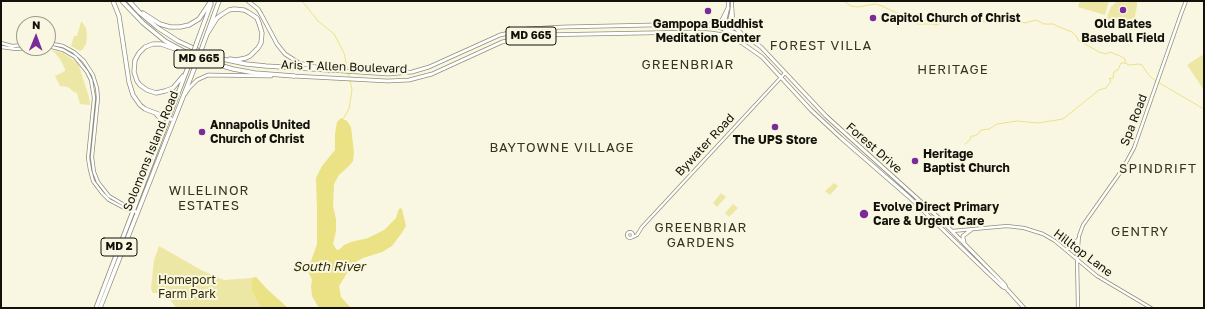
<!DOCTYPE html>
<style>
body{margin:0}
#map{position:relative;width:1205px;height:309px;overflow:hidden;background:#f9f7e1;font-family:"Golos Text",sans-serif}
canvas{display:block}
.frame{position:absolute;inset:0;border:2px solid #12110a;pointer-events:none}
.north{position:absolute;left:16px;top:16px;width:40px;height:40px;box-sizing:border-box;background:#f9f7e1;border:1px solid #9d9b8b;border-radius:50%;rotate:1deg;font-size:11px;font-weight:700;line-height:16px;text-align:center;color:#12110a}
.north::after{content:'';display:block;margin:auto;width:14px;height:18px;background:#792a9b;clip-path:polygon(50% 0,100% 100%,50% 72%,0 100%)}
</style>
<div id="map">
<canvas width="1205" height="309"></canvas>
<div class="frame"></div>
<div class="north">N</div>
</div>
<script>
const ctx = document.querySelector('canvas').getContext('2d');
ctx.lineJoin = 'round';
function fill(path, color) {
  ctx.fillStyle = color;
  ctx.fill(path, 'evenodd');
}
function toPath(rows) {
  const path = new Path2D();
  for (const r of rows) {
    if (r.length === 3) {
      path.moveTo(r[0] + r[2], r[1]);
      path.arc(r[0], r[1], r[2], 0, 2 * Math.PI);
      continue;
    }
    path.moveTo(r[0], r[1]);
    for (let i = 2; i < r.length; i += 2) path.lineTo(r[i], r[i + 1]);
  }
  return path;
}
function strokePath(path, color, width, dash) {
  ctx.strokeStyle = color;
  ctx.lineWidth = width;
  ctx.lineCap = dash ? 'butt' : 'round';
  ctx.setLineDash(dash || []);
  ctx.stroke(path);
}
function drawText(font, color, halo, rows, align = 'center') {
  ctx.font = font + ' "Golos Text",sans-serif';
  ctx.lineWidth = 4;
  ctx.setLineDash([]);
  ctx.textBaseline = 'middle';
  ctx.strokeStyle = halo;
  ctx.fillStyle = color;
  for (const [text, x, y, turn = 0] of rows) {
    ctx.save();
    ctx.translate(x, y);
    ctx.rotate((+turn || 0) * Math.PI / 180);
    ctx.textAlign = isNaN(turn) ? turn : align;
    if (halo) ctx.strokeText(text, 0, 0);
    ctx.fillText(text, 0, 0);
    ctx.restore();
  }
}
const green = toPath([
 [1080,1,1109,1,1105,15,1078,7],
 [1117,1,1128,3,1122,1,1137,1,1137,6,1133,26,1107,20,1108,14,1111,7],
 [81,22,82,22,86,28,87,35,86,44,83,49,80,51,71,46,74,36,77,36],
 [51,50,63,53,78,63,89,97,90,105,80,104,77,93,74,92,68,87,60,86,55,76,65,71,65,69,60,59,55,53],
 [1202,55,1204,58,1204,90,1187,65],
 [834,183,838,186,830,195,825,191],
 [721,193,726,197,717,207,713,203],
 [733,204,738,208,729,217,725,213],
 [159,246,201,270,224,280,252,278,251,290,261,308,176,308,166,293,153,293,151,289,154,260]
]);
const water = toPath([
 [341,118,347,121,351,127,354,153,353,161,349,166,339,175,334,184,333,206,336,219,336,231,333,244,337,250,340,249,344,245,351,242,368,238,384,230,396,218,398,211,400,208,402,209,406,226,401,234,392,246,382,252,363,258,354,263,349,270,339,286,341,297,351,308,319,308,312,296,311,286,312,280,307,269,307,265,311,261,317,244,317,208,316,178,322,166,335,150,335,134,337,122],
 [256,277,268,290,288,308,261,308,251,290,252,278]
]);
const stream = toPath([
 [302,1,318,21,334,34,344,53,352,90,349,109,343,119],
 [844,1,851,6,858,7,875,4,882,6,914,21,917,24,934,24,936,25,958,17,974,19,979,21,986,22,999,21,1007,23,1015,19,1018,19,1021,22,1025,23,1036,20,1044,24,1054,24,1057,26,1072,32,1077,37,1078,40,1099,52,1107,54,1110,52,1120,56,1125,59,1125,63,1129,65,1139,64,1142,65,1148,74,1153,79,1173,91,1204,109],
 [965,144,970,140,971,136,974,136,978,134,981,130,989,129,997,124,1017,121,1038,123,1063,119,1099,90,1106,88,1111,81,1109,79,1113,78,1114,72,1117,70,1118,70,1121,63,1125,63]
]);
const secondary = toPath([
 [725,29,724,25,728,8,728,1],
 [724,35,725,29,728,26,732,9,732,1],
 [1,43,12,46,24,45],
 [48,43,63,46,74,52,84,61,93,75,97,88,98,98,92,157,94,172,98,182,109,196,133,210],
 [48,46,63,50,75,57,87,72,91,80,94,98,88,158,90,170,93,181,102,193,109,200,126,209,137,212],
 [1,47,16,49,28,48],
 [952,231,1007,226,1024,228,1043,234,1055,241,1097,276,1151,308],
 [630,235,3],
 [633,237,637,235,642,227,785,73],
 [1067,249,1074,248,1075,243,1079,238],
 [1078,308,1077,259,1079,236,1083,225,1122,170,1134,148,1181,14,1186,1]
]);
const primary = toPath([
 [248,1,258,9,261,14,277,44,285,54,299,63,320,68],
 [732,9,733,26,741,33],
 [709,24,718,23,722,20,728,8],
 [328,70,388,74,412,72,429,67,500,35,527,29,563,27,696,24,718,27,747,37,761,47,826,116,940,219,1005,285,1006,288,1024,308],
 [293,76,388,81,409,80,432,74,502,42,519,38,538,35,696,32,711,33,724,35,742,43,762,57,811,110,841,138,909,197,990,275,1003,287,1006,288],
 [185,94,189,88,197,80,208,75,271,76],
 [964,242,963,238,963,236,971,230]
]);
const highway = toPath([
 [113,1,119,16,129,82,133,95,140,105,145,109,171,119],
 [122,1,143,23,165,41,189,54,202,60,233,69,255,73,294,76],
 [129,1,140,13,158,28,178,41,204,53,222,59,246,64,266,66,329,70],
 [143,13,160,24,170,27,180,27,189,25,199,19,211,1],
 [207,34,217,18,221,15,229,10,234,9,244,10,248,12,257,18,259,23,262,33,261,43,258,48,250,56,246,58,236,60,230,59],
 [197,42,211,4],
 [203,45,219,1],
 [175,49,161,44,153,44,145,47,139,53,135,60,134,72,137,81,140,85,147,90,156,93,165,91,173,88,183,76],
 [157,115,162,120,162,122,160,132,161,136],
 [96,308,190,62],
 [100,308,196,64]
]);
const highwayBridge = toPath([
 [190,62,197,42],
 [196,64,203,45]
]);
const markers = [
 [1123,10,4,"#792a9b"],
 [708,11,4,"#792a9b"],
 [873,18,4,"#792a9b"],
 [775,127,4,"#792a9b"],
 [202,132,4,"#792a9b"],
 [915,161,4,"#792a9b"],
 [864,214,5,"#792a9b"]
];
const shields = [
 [531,36,50],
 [199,59,50],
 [119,247,36]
];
const shieldNames = [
 ["MD 665",531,36],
 ["MD 665",199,59],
 ["MD 2",119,247]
];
const poiNames = [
 ["Capitol Church of Christ",881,18],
 ["Gampopa Buddhist",708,24,"center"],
 ["Meditation Center",708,38,"center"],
 ["Old Bates",1123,24,"center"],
 ["Baseball Field",1123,38,"center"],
 ["Annapolis United",210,125],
 ["Church of Christ",210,139],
 ["The UPS Store",775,140,"center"],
 ["Heritage",923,154],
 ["Baptist Church",923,168],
 ["Evolve Direct Primary",873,207],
 ["Care & Urgent Care",873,221]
];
const streetNames = [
 ["Aris T Allen Boulevard",344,67,2],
 ["Spa Road",1134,120,-69],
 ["Bywater Road",705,145,-47],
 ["Forest Drive",874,148,41],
 ["Solomons Island Road",151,151,-68],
 ["Hilltop Lane",1083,253,37]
];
const parkNames = [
 ["Homeport",187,280],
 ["Farm Park",187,294]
];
const neighbourhoodNames = [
 ["FOREST VILLA",821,46],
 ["GREENBRIAR",688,65],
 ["HERITAGE",953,70],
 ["BAYTOWNE VILLAGE",562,148],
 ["SPINDRIFT",1158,169],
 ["WILELINOR",209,191],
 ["ESTATES",209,206],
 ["GREENBRIAR",701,228],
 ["GARDENS",701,243],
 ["GENTRY",1140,232]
];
const waterNames = [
 ["South River",329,267]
];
fill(green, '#ede7a6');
fill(water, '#ebe285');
strokePath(stream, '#ebe285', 1);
strokePath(secondary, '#908f7a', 4);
strokePath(primary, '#908f7a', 4.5);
strokePath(highway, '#908f7a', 5);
strokePath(secondary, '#fff', 2.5);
strokePath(primary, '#fff', 3);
strokePath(highway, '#fff', 3.5);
strokePath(highwayBridge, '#908f7a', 5, []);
strokePath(highwayBridge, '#fff', 3.5);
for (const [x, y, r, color] of markers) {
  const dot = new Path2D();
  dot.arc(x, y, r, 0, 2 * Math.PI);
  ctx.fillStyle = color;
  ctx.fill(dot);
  strokePath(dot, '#f9f7e1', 1.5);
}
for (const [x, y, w] of shields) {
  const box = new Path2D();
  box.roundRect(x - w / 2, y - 9, w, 18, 3);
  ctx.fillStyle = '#f9f7e1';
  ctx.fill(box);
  strokePath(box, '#12110a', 1);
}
drawText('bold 11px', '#12110a', null, shieldNames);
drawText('bold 12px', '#12110a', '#f9f7e1', poiNames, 'left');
drawText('12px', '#12110a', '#f9f7e1', streetNames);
drawText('12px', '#2e2a01', '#f9f7e1', parkNames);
ctx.letterSpacing = '1px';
drawText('13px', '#353422', '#f9f7e1', neighbourhoodNames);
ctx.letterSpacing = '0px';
drawText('italic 13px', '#343006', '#f9f7e1', waterNames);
</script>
